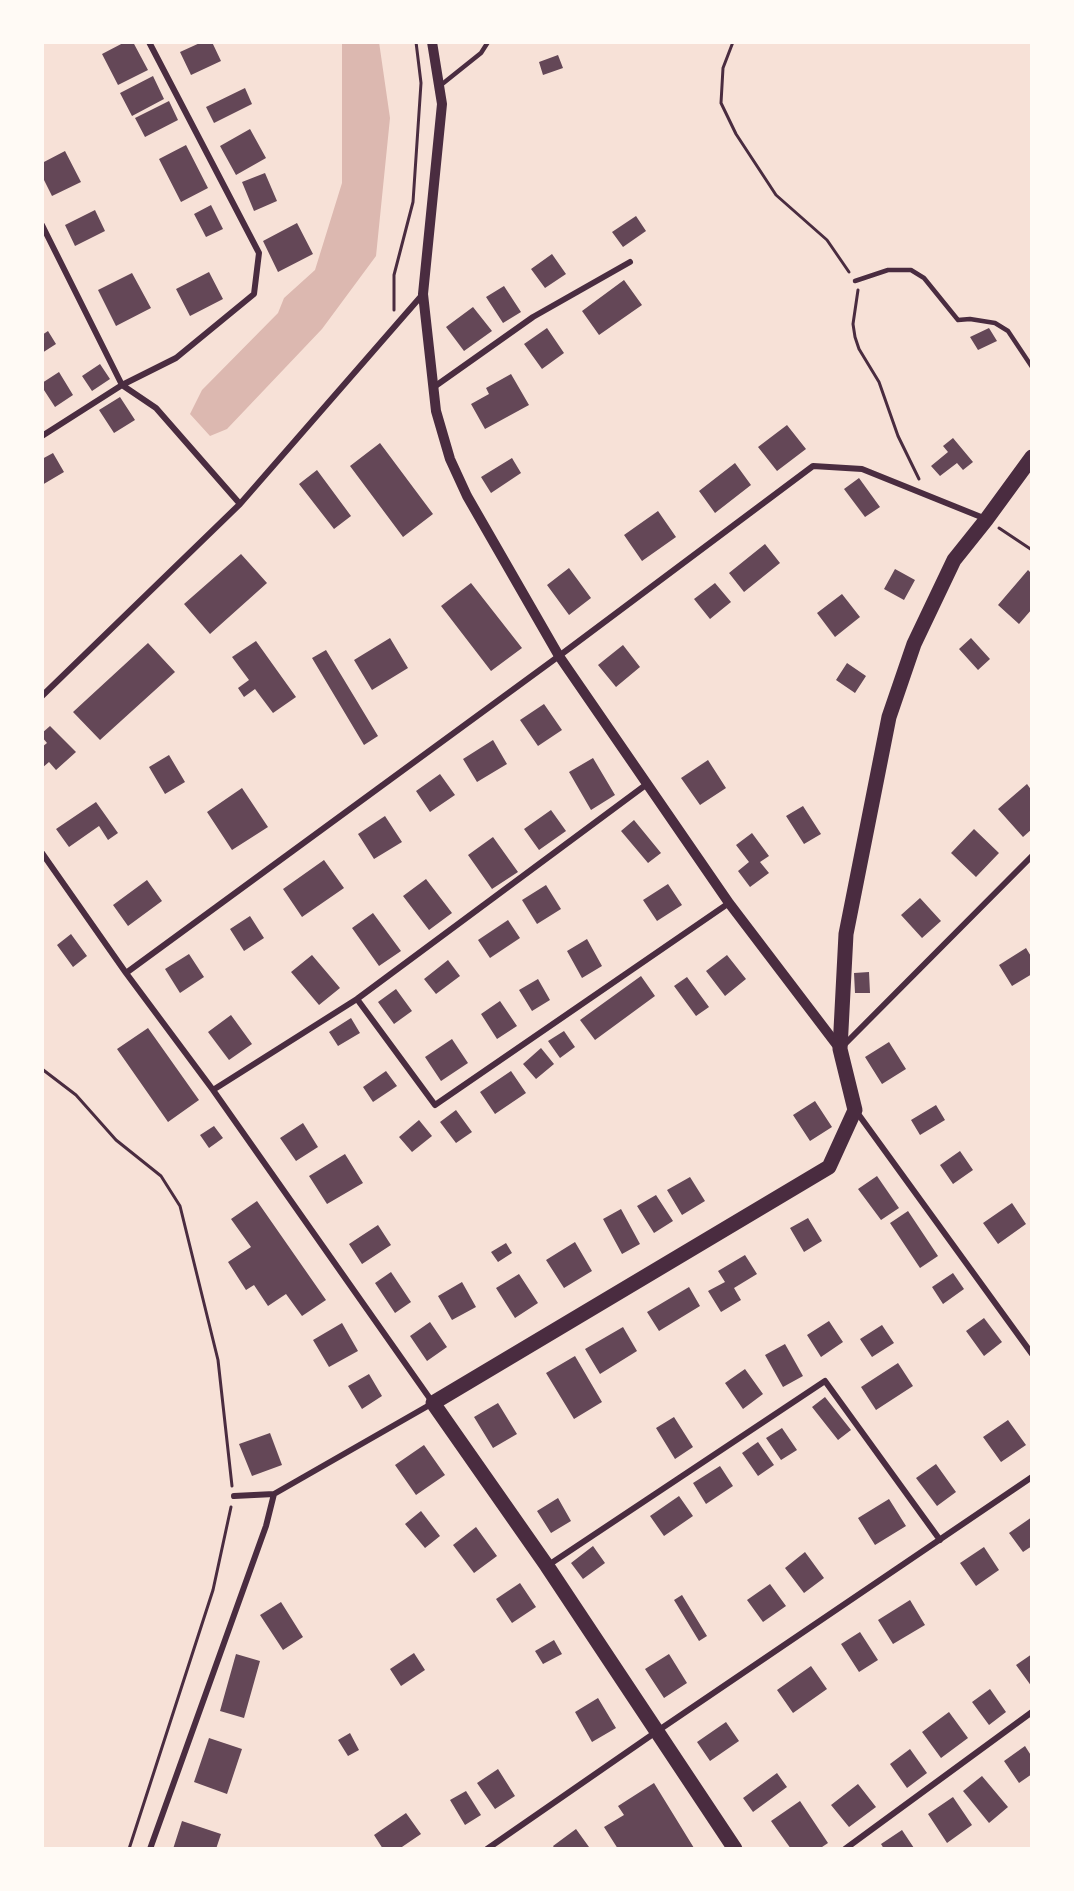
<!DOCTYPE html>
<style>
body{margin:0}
#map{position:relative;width:1074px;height:1891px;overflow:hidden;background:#f7e1d7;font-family:"Sofia Sans Condensed",sans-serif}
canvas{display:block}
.frame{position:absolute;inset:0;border:44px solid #fffaf5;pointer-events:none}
</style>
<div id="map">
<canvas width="1074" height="1891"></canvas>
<div class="frame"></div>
</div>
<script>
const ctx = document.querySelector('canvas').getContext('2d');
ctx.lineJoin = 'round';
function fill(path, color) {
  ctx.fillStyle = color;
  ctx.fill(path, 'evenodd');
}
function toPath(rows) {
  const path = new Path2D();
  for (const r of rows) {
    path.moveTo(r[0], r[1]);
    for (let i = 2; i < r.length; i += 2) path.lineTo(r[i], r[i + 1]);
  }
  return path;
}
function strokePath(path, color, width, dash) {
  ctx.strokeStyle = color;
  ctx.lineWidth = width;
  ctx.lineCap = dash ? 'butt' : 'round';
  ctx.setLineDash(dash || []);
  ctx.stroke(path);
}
const water = toPath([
 [342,42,379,42,390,118,376,256,322,329,227,429,210,436,190,414,202,390,278,313,284,298,315,270,342,183]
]);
const building = toPath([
 [125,42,133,42,148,70,118,85,102,54],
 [202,42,212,42,221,61,191,75,180,52],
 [558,55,563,68,543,75,539,62],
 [153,76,164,99,132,116,120,93],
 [245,88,252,104,214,123,206,107],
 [169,101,178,120,145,137,135,118],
 [250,129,266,158,236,175,220,146],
 [186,145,208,188,181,202,159,159],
 [65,151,81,182,52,196,42,176,42,163],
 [265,173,277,201,254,211,242,182],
 [211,205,223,229,206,237,194,214],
 [95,210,105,231,75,246,65,225],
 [636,216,646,231,623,247,612,232],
 [297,223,313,254,278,272,263,241],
 [552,254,566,274,545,288,531,269],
 [209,272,223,299,190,316,176,289],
 [132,273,151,308,116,326,98,290],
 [624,280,642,305,599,335,582,311],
 [504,286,521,312,503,323,486,297],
 [473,307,492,331,464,351,446,327],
 [547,328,564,353,542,369,524,344],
 [989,328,997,341,978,350,970,337],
 [48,331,56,344,42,353,42,335],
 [100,364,110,379,92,391,82,376],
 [59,372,73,395,55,407,42,387,42,383],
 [511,374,529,405,485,429,471,404,489,394,486,388],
 [120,397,135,420,114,433,99,410],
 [787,425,806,449,777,471,758,447],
 [953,438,973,462,963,470,957,463,940,476,931,466,948,452,943,446],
 [380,443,433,514,403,537,350,466],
 [53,453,64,472,42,485,42,459],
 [512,458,521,473,491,493,481,477],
 [735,463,751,485,715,513,699,491],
 [317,470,351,516,334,529,299,484],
 [859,478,880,507,865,517,844,489],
 [658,511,676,537,642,561,624,535],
 [765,544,780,563,744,592,729,573],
 [241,554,267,583,210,634,184,604],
 [569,568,591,598,569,615,547,585],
 [895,569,915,580,904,600,884,589],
 [1028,570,1032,574,1032,609,1019,624,998,605],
 [471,583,522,648,491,671,441,606],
 [715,583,731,602,710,619,694,599],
 [842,594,860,617,835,637,817,613],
 [390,638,408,668,372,690,354,660],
 [971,638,990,659,978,670,959,649],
 [256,641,296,697,273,713,255,689,244,697,238,688,249,680,232,657],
 [148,643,175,672,100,740,73,712],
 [623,645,640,667,616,687,598,665],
 [326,650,378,736,364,745,312,658],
 [847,663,866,676,855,693,836,680],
 [544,704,562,730,538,746,520,720],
 [50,726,76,752,56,770,49,762,42,768,42,747,47,743,42,737,42,733],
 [493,740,507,764,477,782,463,759],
 [169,755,185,782,165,794,149,767],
 [593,758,615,795,591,810,569,772],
 [708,760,726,788,700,805,681,778],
 [440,774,455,795,430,812,416,791],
 [1027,784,1032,791,1032,829,1023,837,998,809],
 [242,788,268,827,232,850,207,812],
 [96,802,118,833,108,840,99,826,69,847,56,829],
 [803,806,821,834,804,844,786,816],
 [551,810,566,831,539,850,524,829],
 [385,816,402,842,374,859,358,834],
 [634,820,661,853,648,863,621,831],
 [974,829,999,853,976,877,951,853],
 [752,833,769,856,760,862,769,873,750,887,738,871,749,862,736,845],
 [493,837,518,872,492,889,468,855],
 [324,860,344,888,302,917,283,889],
 [426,879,452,913,429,930,403,896],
 [147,880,162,901,128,926,113,905],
 [668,884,682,905,657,921,643,900],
 [546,885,561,909,537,924,522,900],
 [920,898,941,921,922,938,901,915],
 [373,913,401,951,379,966,352,928],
 [250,916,264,938,244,951,230,929],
 [508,920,520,938,490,958,478,940],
 [71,934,87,956,73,967,57,945],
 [587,939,602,966,582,978,567,951],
 [1026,948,1032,958,1032,974,1012,986,999,965],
 [189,954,204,977,180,993,165,969],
 [312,955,340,988,319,1005,291,972],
 [727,955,746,979,725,996,706,971],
 [448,960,460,976,436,994,424,979],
 [869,972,870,993,855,993,854,973],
 [641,976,655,996,595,1040,580,1020],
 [687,977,709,1007,696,1016,674,986],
 [538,979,550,1000,532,1011,519,990],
 [396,989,412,1011,394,1024,378,1002],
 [500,1001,517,1026,497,1039,481,1014],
 [231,1015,252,1044,229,1060,208,1032],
 [351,1018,360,1033,338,1046,329,1032],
 [148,1028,199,1100,168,1122,117,1049],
 [564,1031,575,1047,560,1058,548,1041],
 [452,1039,468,1063,441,1081,425,1057],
 [889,1042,906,1069,882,1084,865,1057],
 [541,1048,554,1064,536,1079,523,1064],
 [386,1071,397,1086,373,1102,363,1087],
 [511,1071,526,1093,495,1114,480,1092],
 [815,1101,832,1127,810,1141,793,1115],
 [936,1105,945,1120,920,1135,911,1120],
 [456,1110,472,1132,456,1143,440,1122],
 [419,1120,432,1136,412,1152,399,1137],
 [303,1123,318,1147,296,1161,280,1138],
 [214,1126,223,1138,209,1148,200,1135],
 [960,1151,973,1170,953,1184,940,1165],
 [345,1154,363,1183,327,1204,309,1176],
 [877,1176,899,1208,881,1220,858,1189],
 [690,1177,705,1201,682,1215,667,1190],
 [656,1195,673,1221,654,1233,637,1206],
 [257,1201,326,1300,302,1316,286,1294,268,1306,254,1285,246,1290,228,1262,251,1247,231,1219],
 [1012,1203,1026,1224,998,1244,983,1223],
 [621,1209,640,1244,622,1254,603,1219],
 [908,1211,938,1256,920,1268,890,1223],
 [808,1218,822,1241,804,1252,790,1228],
 [378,1225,391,1245,362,1264,349,1244],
 [575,1242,592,1271,564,1288,546,1260],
 [506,1243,512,1253,498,1262,491,1252],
 [745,1255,757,1274,734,1288,741,1300,721,1312,708,1291,725,1282,718,1271],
 [391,1272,411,1302,395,1313,375,1283],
 [953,1273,964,1289,943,1304,932,1287],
 [519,1274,538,1303,515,1318,496,1288],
 [462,1282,476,1307,452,1320,438,1296],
 [689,1287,700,1306,659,1331,647,1312],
 [984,1318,1002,1342,984,1356,966,1331],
 [829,1321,843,1342,821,1357,807,1335],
 [430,1322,447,1347,427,1361,410,1336],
 [342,1323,358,1351,329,1367,313,1340],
 [882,1325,894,1343,872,1357,860,1339],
 [623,1327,637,1351,600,1374,585,1349],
 [785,1344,803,1376,783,1387,765,1355],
 [575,1356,602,1402,574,1419,546,1373],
 [898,1363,913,1386,876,1410,861,1387],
 [745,1369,763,1394,743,1409,725,1383],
 [369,1374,382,1396,362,1409,348,1386],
 [825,1397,851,1430,838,1440,812,1407],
 [498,1403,517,1434,493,1448,474,1417],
 [674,1417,693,1447,675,1459,656,1428],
 [1008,1420,1026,1445,1001,1462,983,1437],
 [782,1428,797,1450,781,1460,766,1438],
 [270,1433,282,1465,252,1476,239,1444],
 [758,1442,774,1465,758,1476,742,1453],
 [424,1445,445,1475,416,1495,395,1465],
 [936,1464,956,1492,937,1506,916,1478],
 [720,1466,733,1486,706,1504,693,1483],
 [679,1496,693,1516,664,1536,650,1516],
 [558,1498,571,1521,551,1533,537,1511],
 [889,1499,906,1526,875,1545,858,1518],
 [421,1511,440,1536,425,1548,405,1524],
 [1032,1517,1032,1546,1023,1552,1009,1533],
 [476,1527,497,1556,474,1573,453,1545],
 [593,1546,605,1563,583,1579,571,1563],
 [984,1547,999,1570,976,1586,960,1563],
 [805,1552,824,1578,804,1593,785,1568],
 [520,1583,536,1607,512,1623,496,1599],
 [770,1584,786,1606,763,1622,747,1600],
 [682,1595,707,1636,699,1641,674,1600],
 [910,1600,925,1625,893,1644,878,1620],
 [281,1602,303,1637,283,1650,260,1615],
 [860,1632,878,1660,859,1672,841,1644],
 [554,1640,562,1654,543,1664,535,1651],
 [414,1653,425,1670,401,1686,390,1669],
 [236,1654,260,1661,244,1718,220,1711],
 [669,1654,687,1683,664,1698,645,1669],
 [1032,1654,1032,1687,1016,1665],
 [811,1666,827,1689,793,1713,777,1690],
 [990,1689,1006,1712,989,1725,972,1702],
 [598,1698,616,1728,592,1742,575,1712],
 [949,1712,968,1738,941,1758,922,1732],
 [726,1722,739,1741,710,1761,697,1742],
 [350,1733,359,1750,348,1756,338,1740],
 [209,1738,242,1749,227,1794,194,1782],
 [1025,1746,1032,1757,1032,1774,1019,1783,1004,1761],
 [910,1749,927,1773,907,1788,890,1764],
 [498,1769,515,1796,495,1809,477,1783],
 [777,1773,787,1787,753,1812,743,1798],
 [982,1776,1008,1807,989,1823,963,1791],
 [654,1783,694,1848,691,1849,618,1849,604,1827,624,1815,618,1806],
 [858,1784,876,1807,849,1827,831,1805],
 [466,1791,481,1815,465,1825,450,1800],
 [953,1797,972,1825,947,1843,928,1814],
 [800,1801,828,1843,819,1849,791,1849,771,1821],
 [406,1813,421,1834,399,1849,383,1849,374,1835],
 [182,1821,221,1834,216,1849,173,1849],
 [576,1829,589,1847,587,1849,555,1849,553,1846],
 [902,1830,914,1848,884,1849,881,1844]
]);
const path = toPath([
 [733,42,723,68,721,103,736,134,776,195,827,240,849,272],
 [858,290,853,324,855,337,859,349,879,382,898,436,919,479],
 [394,310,394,275,413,202,421,83,416,42],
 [999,528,1032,550],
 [42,1069,76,1095,116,1140,161,1176,180,1206,218,1360,232,1486],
 [129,1849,213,1590,231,1507]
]);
const service = toPath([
 [441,85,481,53,488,42],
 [855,281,888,270,911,270,924,278,958,320,970,319,995,323,1008,331,1032,367]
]);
const minor = toPath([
 [42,225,122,385,156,408,240,504],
 [434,387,533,317,630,262],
 [42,436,122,385,176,358,254,294,259,253,149,42],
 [42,696,240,504,423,294],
 [42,853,126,973,213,1090,433,1403,274,1494,266,1526,150,1849],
 [126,973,559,656,813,466,862,469,986,519],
 [357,999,435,1105,729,903],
 [843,1046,1032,856],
 [213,1090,357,999,647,784],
 [856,1111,1032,1354],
 [234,1496,274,1494],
 [547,1566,825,1381,940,1540],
 [487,1849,656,1732,1032,1477],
 [845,1849,1032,1712]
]);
const tertiary = toPath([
 [432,42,442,104,423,294,436,411,450,459,467,496,559,656,729,903,840,1049]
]);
const primary = toPath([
 [735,1849,547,1566,433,1403,829,1167,855,1110,840,1049,846,934,889,717,914,644,954,560,986,520,1032,457]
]);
fill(water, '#dcb8b0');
fill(building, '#644757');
strokePath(path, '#4a2c40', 3);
strokePath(service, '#4a2c40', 4.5);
strokePath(minor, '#4a2c40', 6);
strokePath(tertiary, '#4a2c40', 10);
strokePath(primary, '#4a2c40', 15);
</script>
